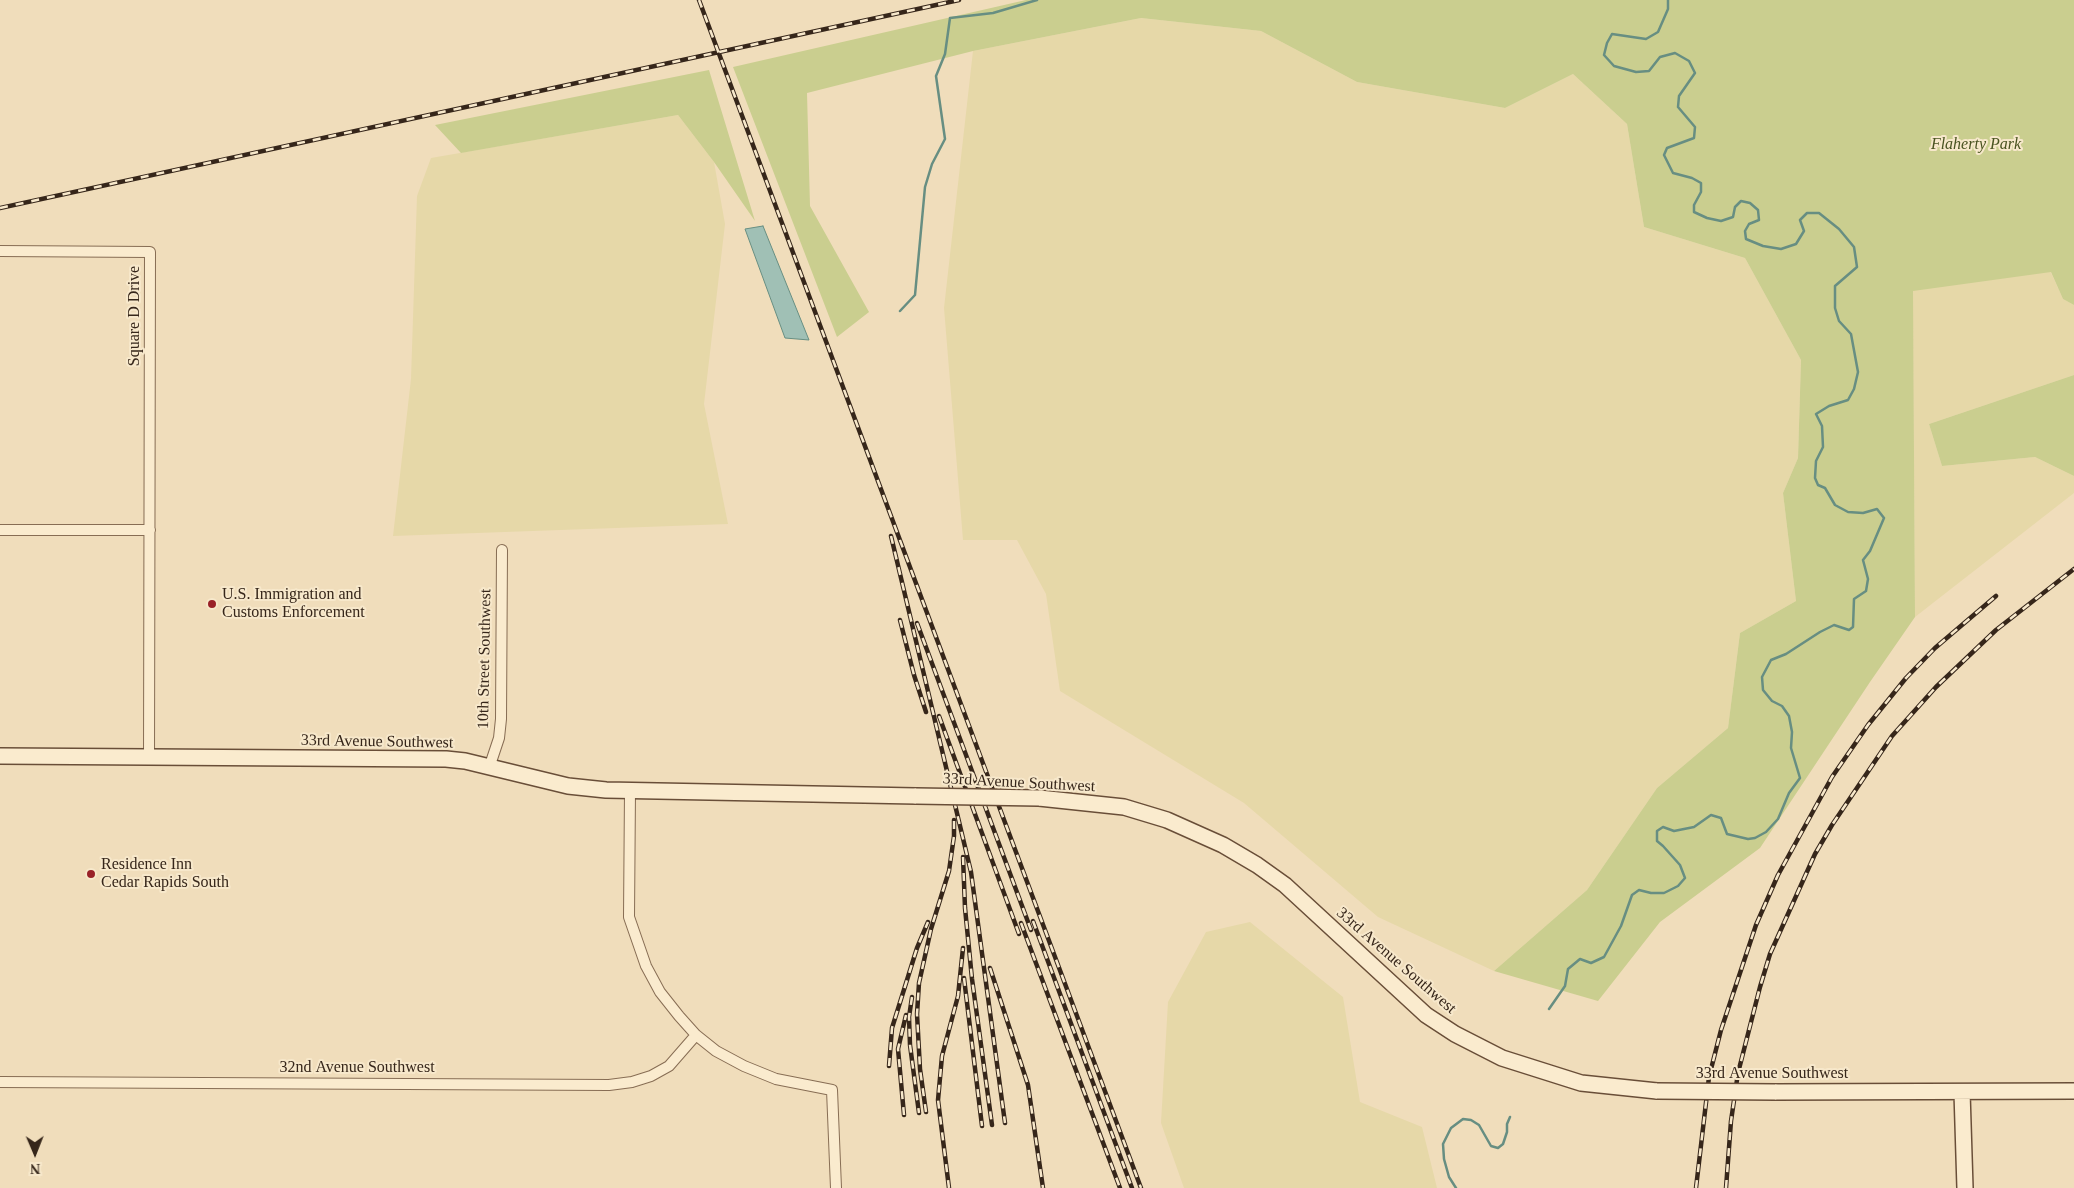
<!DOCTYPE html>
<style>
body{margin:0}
#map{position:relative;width:2074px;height:1188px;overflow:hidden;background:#f0ddbb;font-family:"Times New Roman",serif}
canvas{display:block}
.north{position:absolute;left:10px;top:1128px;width:50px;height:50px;-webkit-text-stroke:4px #f7e8cb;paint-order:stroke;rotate:179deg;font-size:14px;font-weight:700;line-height:20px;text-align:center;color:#36261a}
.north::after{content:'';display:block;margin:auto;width:18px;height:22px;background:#36261a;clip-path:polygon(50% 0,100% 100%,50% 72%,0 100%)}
</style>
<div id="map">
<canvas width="2074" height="1188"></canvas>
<div class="north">N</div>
</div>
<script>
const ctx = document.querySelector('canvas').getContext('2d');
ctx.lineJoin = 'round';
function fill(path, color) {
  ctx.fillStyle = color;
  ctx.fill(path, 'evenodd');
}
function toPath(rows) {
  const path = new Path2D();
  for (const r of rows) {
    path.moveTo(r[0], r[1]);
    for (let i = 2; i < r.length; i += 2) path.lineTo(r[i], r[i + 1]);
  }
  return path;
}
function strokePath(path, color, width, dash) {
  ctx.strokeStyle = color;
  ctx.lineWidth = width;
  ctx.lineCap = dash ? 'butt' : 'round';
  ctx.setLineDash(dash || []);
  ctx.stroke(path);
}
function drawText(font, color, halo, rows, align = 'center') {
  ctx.font = font + ' "Times New Roman",serif';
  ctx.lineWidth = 4;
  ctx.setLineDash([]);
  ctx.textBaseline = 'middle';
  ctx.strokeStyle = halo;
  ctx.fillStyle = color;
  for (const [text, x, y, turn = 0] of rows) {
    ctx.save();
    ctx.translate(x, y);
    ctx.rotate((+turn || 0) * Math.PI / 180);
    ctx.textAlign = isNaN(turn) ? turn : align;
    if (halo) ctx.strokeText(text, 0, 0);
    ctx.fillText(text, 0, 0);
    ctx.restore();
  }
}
const farmland = toPath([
 [1141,18,1261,31,1357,82,1505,108,1573,74,1627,124,1644,227,1745,258,1801,360,1798,458,1783,493,1796,601,1740,633,1728,728,1657,788,1587,890,1494,971,1378,917,1244,803,1060,691,1046,594,1017,540,963,540,944,308,973,51],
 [678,115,714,162,725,224,704,404,728,524,393,536,411,379,417,196,431,158],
 [1912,180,2021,207,2063,299,2074,305,2074,375,1929,424,1942,466,2035,457,2074,476,2074,493,1915,617],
 [1250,922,1343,997,1360,1102,1422,1127,1437,1188,1184,1188,1161,1123,1168,1002,1206,932]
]);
const green = toPath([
 [1026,0,2074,0,2074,305,2063,299,2051,272,1913,291,1915,617,1870,682,1760,848,1660,922,1598,1001,1494,971,1587,890,1657,788,1728,728,1740,633,1796,601,1783,493,1798,458,1801,360,1745,258,1644,227,1627,124,1573,74,1505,108,1357,82,1261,31,1141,18,973,51,807,93,810,206,869,312,837,337,733,67],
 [709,70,755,221,714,162,678,115,461,153,435,125],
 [2074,375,2074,476,2035,457,1942,466,1929,424]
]);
const water = toPath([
 [763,226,809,340,785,338,745,229,763,226]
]);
const stream = toPath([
 [900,311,915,295,925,187,932,164,945,139,936,76,945,54,950,18,993,13,1037,0],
 [1549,1009,1565,986,1568,969,1580,959,1591,963,1604,957,1621,926,1632,895,1639,890,1651,893,1664,893,1678,886,1685,878,1680,865,1663,846,1657,841,1657,831,1663,827,1674,831,1694,827,1711,815,1721,818,1727,834,1748,839,1755,838,1766,832,1778,819,1789,793,1800,778,1791,748,1792,732,1789,716,1782,706,1772,701,1763,690,1762,677,1771,660,1786,654,1820,632,1834,625,1849,630,1853,627,1854,599,1866,591,1868,579,1863,560,1870,551,1884,518,1877,509,1863,513,1848,512,1835,505,1825,488,1818,485,1815,478,1816,461,1823,447,1822,426,1816,414,1829,406,1848,400,1854,389,1858,372,1851,334,1839,321,1835,308,1835,286,1857,267,1854,247,1839,229,1819,213,1807,213,1800,220,1804,231,1796,244,1781,249,1763,246,1746,239,1745,231,1749,224,1759,220,1758,210,1750,203,1741,201,1735,207,1733,217,1721,221,1707,218,1694,212,1694,205,1701,192,1701,183,1692,178,1673,173,1664,155,1667,148,1694,138,1695,127,1678,107,1679,96,1695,73,1689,61,1675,53,1660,57,1649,71,1636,72,1614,66,1604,55,1607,43,1612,34,1646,39,1658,32,1668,9,1668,0],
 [1456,1188,1449,1177,1444,1159,1443,1144,1451,1128,1463,1119,1471,1120,1479,1125,1491,1146,1498,1148,1503,1144,1507,1132,1507,1124,1510,1117]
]);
const street = toPath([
 [0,251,150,252,149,757],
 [0,530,150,530],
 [489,768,499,738,501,719,502,550],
 [630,791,629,917,646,966,660,992,679,1016,696,1035,716,1051,744,1066,776,1079,832,1090,836,1188],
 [0,1082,609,1085,632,1082,651,1076,669,1066,696,1035]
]);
const secondary = toPath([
 [0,756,446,759,465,761,568,786,606,790,916,796],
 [1039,798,1124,807,1167,820,1223,845,1257,865,1285,885,1426,1015,1455,1034,1502,1058,1581,1083,1657,1091],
 [1775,1092,2074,1091],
 [1962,1092,1965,1188]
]);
const rail = toPath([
 [699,0,1141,1188],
 [0,208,959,0],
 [891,536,971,872,1005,1123],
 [900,620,914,675,926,712],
 [917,623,1031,930],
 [939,716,1019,934],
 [963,857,965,908,972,979,992,1125],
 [1033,921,1132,1188],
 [1021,923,1120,1188],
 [990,968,1028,1085,1043,1188],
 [964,978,982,1126],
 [912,997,909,1017,910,1045,919,1113],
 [889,1066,892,1028,917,948,928,922],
 [926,1112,920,1069,917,1014,919,983,931,929,949,871,954,836,954,820],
 [904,1115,898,1049,906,1015],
 [949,1188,938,1100,942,1056,958,996,963,948],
 [1696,1188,1709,1077,1721,1030,1756,925,1778,875,1832,777,1868,725,1906,678,1935,648,1996,596],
 [1726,1188,1731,1121,1738,1073,1760,987,1770,954,1815,854,1832,825,1892,736,1936,687,1996,630,2074,569]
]);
const secondaryBridge = toPath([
 [916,796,1039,798],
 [1657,1091,1775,1092]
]);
const markers = [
 [212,604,5,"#992128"],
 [91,874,5,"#992128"]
];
const parkNames = [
 ["Flaherty Park",1976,145]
];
const streetNames = [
 ["Square D Drive",135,316,-90],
 ["10th Street Southwest",485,659,-89],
 ["33rd Avenue Southwest",377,742,1],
 ["33rd Avenue Southwest",1019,783,3],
 ["33rd Avenue Southwest",1396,961,41],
 ["32nd Avenue Southwest",357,1068],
 ["33rd Avenue Southwest",1772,1074]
];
const poiNames = [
 ["U.S. Immigration and",222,595],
 ["Customs Enforcement",222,613],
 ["Residence Inn",101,865],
 ["Cedar Rapids South",101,883]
];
fill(farmland, '#e6d8a8');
fill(green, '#cace8f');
fill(water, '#a0c0b5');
strokePath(water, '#678e82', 1);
strokePath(stream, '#678e82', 2.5);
strokePath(street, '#876d54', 12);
strokePath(secondary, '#694e38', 18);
strokePath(street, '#faebce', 10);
strokePath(secondary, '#faebce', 15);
strokePath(rail, '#36261a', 4.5);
strokePath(rail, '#f7e8cb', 2.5, [8]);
strokePath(secondaryBridge, '#694e38', 18, []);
strokePath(secondaryBridge, '#faebce', 15);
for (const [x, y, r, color] of markers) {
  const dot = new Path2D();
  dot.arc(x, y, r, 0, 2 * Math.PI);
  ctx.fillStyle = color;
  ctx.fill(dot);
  strokePath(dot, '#f7e8cb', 2);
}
drawText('italic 16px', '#495320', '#f7e8cb', parkNames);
drawText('16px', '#36261a', '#f7e8cb', streetNames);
drawText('16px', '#36261a', '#f7e8cb', poiNames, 'left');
</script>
